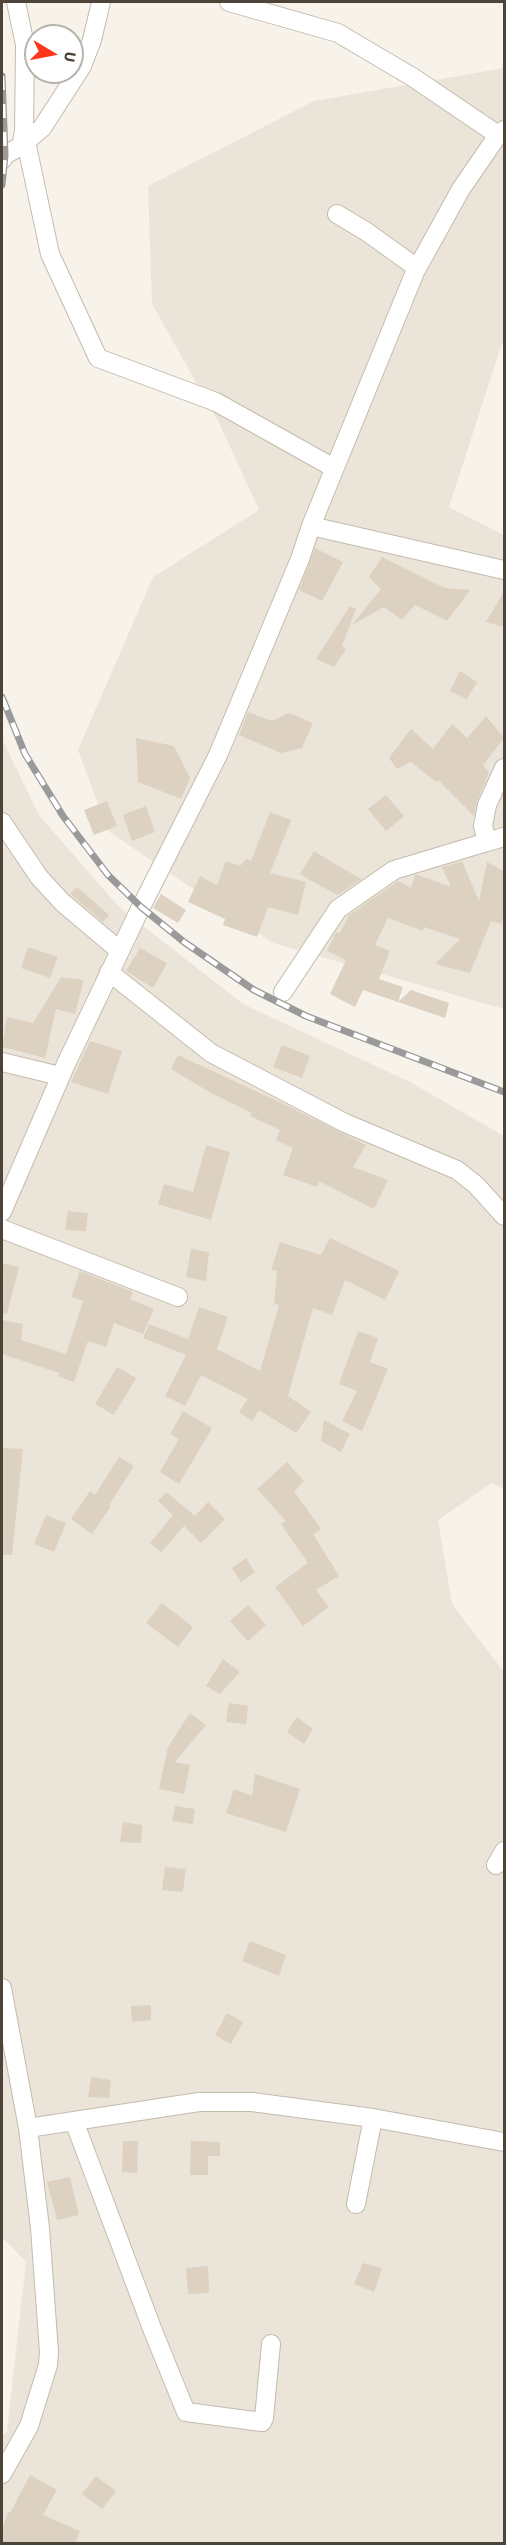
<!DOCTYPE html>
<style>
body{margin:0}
#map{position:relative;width:506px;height:2545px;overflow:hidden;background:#f7f3eb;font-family:"Source Sans 3",sans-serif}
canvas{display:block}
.frame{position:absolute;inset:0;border:3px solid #4c4438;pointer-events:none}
.north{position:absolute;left:24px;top:24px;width:60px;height:60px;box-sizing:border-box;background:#fff;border:2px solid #b7b4af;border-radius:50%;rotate:100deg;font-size:16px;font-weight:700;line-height:24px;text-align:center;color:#4c4438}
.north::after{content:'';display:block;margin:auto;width:21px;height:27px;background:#ff361a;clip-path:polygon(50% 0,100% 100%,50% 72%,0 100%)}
</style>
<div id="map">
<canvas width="506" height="2545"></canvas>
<div class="frame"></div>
<div class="north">U</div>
</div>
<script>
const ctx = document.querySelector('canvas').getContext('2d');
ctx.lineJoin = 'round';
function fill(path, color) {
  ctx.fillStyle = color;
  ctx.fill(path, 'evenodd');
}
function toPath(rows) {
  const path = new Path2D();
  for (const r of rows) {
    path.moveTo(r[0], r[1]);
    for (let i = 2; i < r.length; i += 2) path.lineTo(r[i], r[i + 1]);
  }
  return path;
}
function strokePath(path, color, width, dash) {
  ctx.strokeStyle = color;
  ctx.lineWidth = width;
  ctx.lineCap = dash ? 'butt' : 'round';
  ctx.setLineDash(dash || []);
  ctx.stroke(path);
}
const residential = toPath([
 [504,68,504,337,449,507,504,535,504,1009,273,943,108,831,78,750,153,577,259,510,220,425,152,304,148,186,314,101],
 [2,739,39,815,119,907,243,1004,410,1082,504,1136,504,1489,492,1483,438,1520,452,1604,504,1672,504,2543,2,2543,2,2436,7,2432,26,2262,2,2237]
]);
const building = toPath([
 [315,548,343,562,322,601,299,590],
 [382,557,445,588,470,590,447,621,415,605,402,620,384,607,352,625,381,589,369,577],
 [504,591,504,627,486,622],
 [350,606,356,609,342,646,346,649,334,667,316,659],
 [460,671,477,682,467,699,450,691],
 [248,712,272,721,289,713,313,723,302,748,281,753,239,735],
 [486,716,504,738,483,765,489,773,477,801,474,816,438,780,436,782,411,762,397,769,389,758,411,729,433,749,452,724,467,738],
 [136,738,174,746,190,778,181,799,138,782],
 [386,795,404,816,386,831,368,809],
 [107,801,117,826,94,835,84,810],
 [146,806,155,832,132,841,123,815],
 [270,812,291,820,270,873,306,882,298,915,268,907,257,937,223,925,225,919,188,902,200,876,217,885,226,861,240,866,246,859,251,861],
 [314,851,338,866,362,879,338,895,315,883,300,874],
 [462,861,479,901,487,862,504,871,504,915,501,924,491,921,470,973,435,964,460,939,424,927,423,931,388,918,375,945,390,951,379,979,403,987,398,1002,363,990,355,1007,330,994,346,960,327,951,335,934,336,932,340,933,349,915,398,881,411,888,415,875,418,875,451,887,442,867],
 [77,887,109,915,103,922,70,894],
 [161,894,186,910,178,923,153,908],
 [28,947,58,957,50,978,21,968],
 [140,948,167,963,153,988,126,971],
 [61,977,84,980,75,1014,56,1009,45,1058,2,1047,7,1017,33,1023],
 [411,990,449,1003,445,1018,398,1002],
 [90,1041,122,1051,108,1094,71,1082],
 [282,1045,310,1056,302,1078,273,1067],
 [178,1055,288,1106,366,1145,353,1167,388,1180,374,1209,319,1181,317,1187,283,1175,293,1148,276,1140,280,1130,250,1116,252,1113,211,1093,171,1069],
 [206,1145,230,1152,211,1220,158,1204,164,1184,193,1192],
 [68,1211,88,1213,86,1231,65,1230],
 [330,1238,399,1271,385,1300,345,1280,332,1315,313,1308,288,1396,311,1412,296,1433,259,1410,252,1421,239,1412,248,1399,201,1375,185,1406,165,1396,186,1355,143,1338,149,1324,188,1339,199,1307,228,1317,217,1349,260,1371,279,1305,274,1304,277,1271,271,1270,280,1242,321,1255],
 [191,1249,209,1252,206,1281,186,1277],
 [2,1263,19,1267,7,1314,2,1313],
 [80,1271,133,1292,130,1299,154,1309,143,1334,114,1323,106,1347,88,1341,74,1382,58,1376,59,1373,2,1354,2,1320,23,1324,21,1340,66,1354,83,1301,71,1297],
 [358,1331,378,1338,370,1362,388,1369,362,1431,342,1421,357,1391,339,1384],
 [117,1367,136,1378,114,1415,95,1404],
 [183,1411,212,1428,179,1484,160,1472,179,1439,170,1434],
 [324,1420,350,1434,341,1452,321,1441],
 [2,1448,23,1449,12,1555,2,1555],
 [119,1457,134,1466,109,1505,111,1506,92,1534,71,1519,90,1491,95,1495],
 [287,1462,304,1481,294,1491,321,1529,313,1534,339,1576,316,1590,329,1607,303,1626,275,1587,308,1563,281,1524,286,1521,257,1489],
 [166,1492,195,1516,208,1502,225,1519,201,1543,184,1526,161,1552,150,1543,173,1515,158,1501],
 [46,1515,66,1523,54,1552,34,1544],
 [246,1558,255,1572,241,1582,232,1568],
 [162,1603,193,1627,178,1647,146,1623],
 [248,1605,266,1625,248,1641,230,1621],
 [223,1659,240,1672,220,1694,206,1686],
 [229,1703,248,1706,246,1724,226,1722],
 [190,1713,206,1725,175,1762,190,1765,184,1794,159,1789,168,1747],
 [297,1717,313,1729,304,1744,287,1732],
 [255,1774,300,1789,286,1832,226,1813,234,1789,252,1796],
 [175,1806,195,1809,193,1824,172,1821],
 [123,1822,142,1825,141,1843,120,1842],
 [165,1867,186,1869,183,1892,162,1890],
 [250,1941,286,1955,279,1976,242,1961],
 [151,2005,151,2020,132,2022,131,2006],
 [227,2013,243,2022,231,2044,215,2035],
 [91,2077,111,2080,109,2098,88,2097],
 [123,2141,138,2141,137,2173,122,2172],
 [191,2141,220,2142,220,2156,208,2156,208,2175,190,2175],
 [70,2177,79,2215,57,2220,47,2182],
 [363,2263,382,2268,374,2292,354,2284],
 [208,2266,209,2293,188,2294,186,2268],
 [30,2475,57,2490,43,2515,80,2531,75,2544,2,2544,2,2529,8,2512,10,2513],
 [96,2476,116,2491,102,2509,82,2494]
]);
const street = toPath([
 [229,2,338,33,414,78,498,135],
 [24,132,50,254,98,358,216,402,334,468],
 [21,146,42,128,82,66,92,40,101,2],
 [2,160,5,155,21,146,24,132,25,45,16,2],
 [337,214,367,232,417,268],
 [311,526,415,272,461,189,498,135,504,130],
 [504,768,487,805,483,826,487,842,504,837],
 [2,822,39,877,63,903,120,951],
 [109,972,211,1053,345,1123,457,1170,476,1185,504,1216],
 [283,992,338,909,394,870,487,842],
 [2,1062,60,1076],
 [2,1212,66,1064,141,907,218,755,300,559,311,526,504,570],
 [2,1229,178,1297],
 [496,1865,504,1851],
 [2,1988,28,2128,40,2228,49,2352,48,2365,29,2426,2,2474],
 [74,2121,153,2331,186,2412,262,2422,264,2418,271,2344],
 [28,2128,199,2102,252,2102,373,2118,504,2142],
 [356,2204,373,2118]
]);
const rail = toPath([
 [2,76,5,155,2,185],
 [2,697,25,754,63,816,108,875,141,907,184,942,254,990,306,1016,504,1092]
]);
fill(residential, '#ebe5d9');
fill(building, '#ddd1c2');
strokePath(street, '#c3bbac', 20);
strokePath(street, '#fff', 18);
strokePath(rail, '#9a9a9a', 7);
strokePath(rail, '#fff', 4.5, [14]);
</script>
